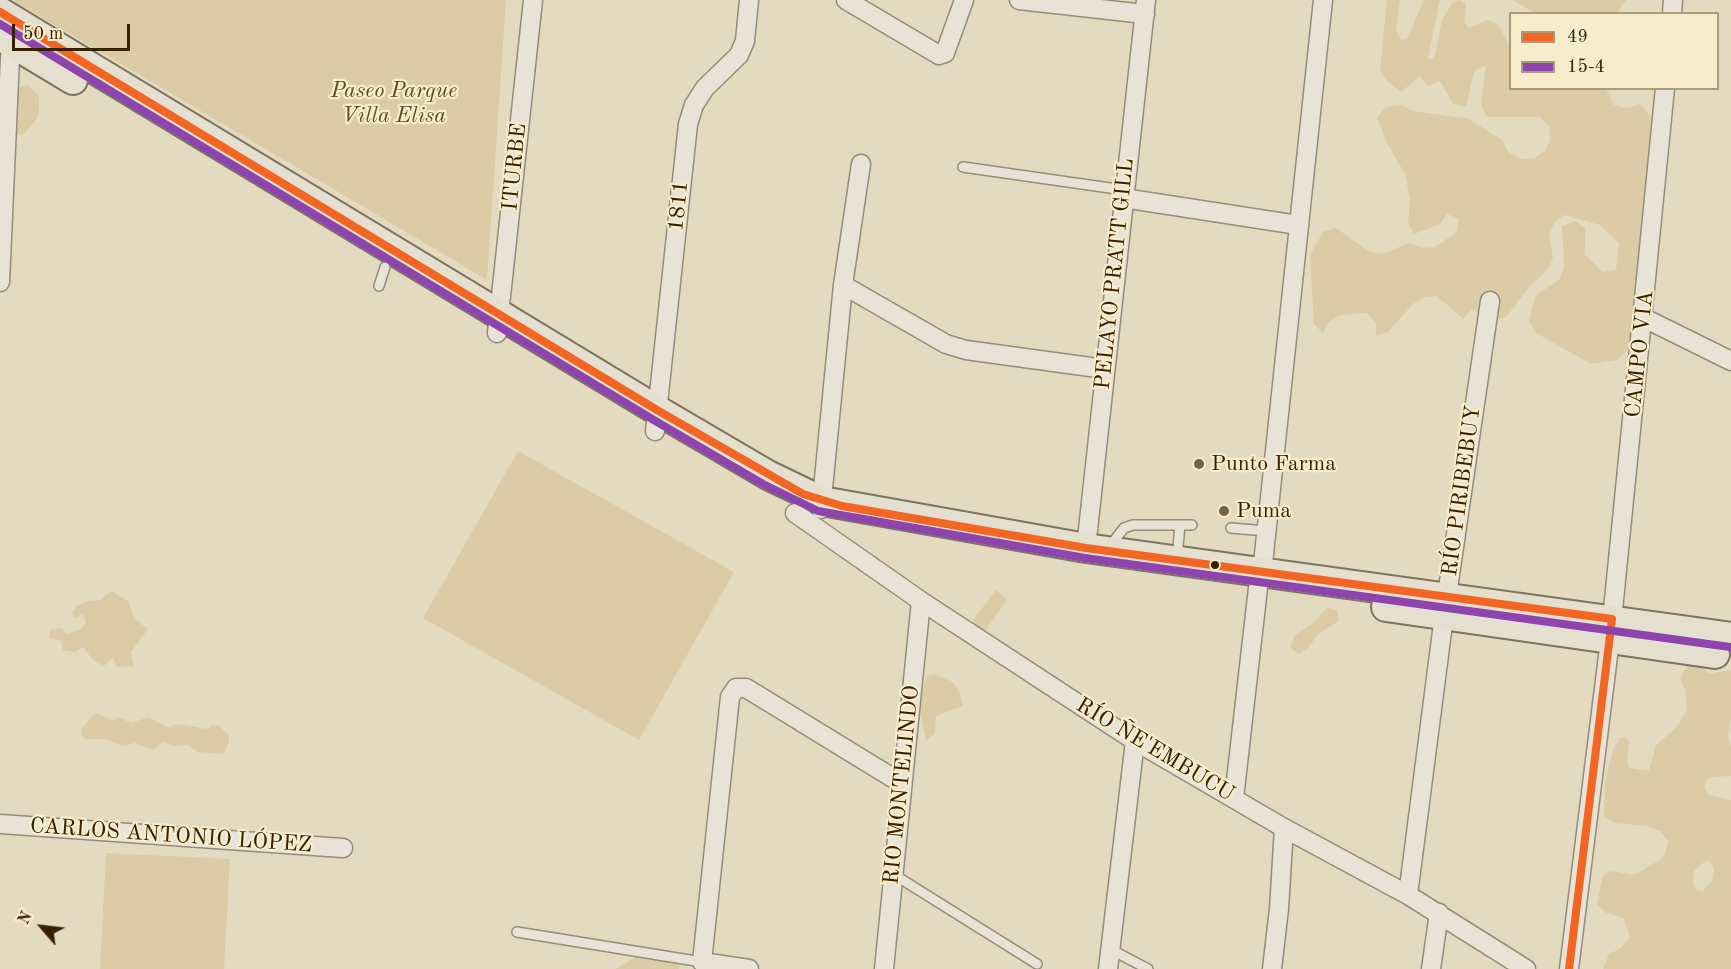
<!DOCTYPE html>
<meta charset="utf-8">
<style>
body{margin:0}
#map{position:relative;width:1731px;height:969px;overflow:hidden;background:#e4dac0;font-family:"Old Standard TT",serif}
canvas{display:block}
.legend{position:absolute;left:1509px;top:12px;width:210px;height:78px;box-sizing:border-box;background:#f7eccc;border:2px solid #ab9b7b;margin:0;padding:8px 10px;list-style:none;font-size:18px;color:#382102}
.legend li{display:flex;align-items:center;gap:12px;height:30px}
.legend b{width:30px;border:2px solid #ab9b7b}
.north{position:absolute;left:12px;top:897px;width:60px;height:60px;-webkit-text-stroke:4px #f7eccc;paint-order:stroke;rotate:298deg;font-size:16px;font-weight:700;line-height:24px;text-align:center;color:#382102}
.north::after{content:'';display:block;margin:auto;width:21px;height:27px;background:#382102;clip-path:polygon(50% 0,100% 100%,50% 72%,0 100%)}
.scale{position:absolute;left:12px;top:24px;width:118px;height:27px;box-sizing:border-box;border:3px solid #382102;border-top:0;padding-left:8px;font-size:18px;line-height:21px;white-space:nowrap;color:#382102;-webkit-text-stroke:4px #f7eccc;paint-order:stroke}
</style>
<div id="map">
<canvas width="1731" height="969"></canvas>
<ul class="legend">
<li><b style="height:8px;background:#f26522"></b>49</li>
<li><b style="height:8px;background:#8e44ad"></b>15-4</li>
</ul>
<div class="north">N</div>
<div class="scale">50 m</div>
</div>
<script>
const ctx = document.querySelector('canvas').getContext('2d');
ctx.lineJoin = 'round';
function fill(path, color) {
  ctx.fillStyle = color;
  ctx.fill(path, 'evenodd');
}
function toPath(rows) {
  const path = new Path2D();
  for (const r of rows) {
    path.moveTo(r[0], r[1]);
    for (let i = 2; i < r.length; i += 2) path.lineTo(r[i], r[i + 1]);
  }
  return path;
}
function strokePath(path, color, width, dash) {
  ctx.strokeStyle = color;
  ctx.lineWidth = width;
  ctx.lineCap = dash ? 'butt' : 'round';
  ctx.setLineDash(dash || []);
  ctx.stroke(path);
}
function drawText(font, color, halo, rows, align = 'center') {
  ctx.font = font + ' "Old Standard TT",serif';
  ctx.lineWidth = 4.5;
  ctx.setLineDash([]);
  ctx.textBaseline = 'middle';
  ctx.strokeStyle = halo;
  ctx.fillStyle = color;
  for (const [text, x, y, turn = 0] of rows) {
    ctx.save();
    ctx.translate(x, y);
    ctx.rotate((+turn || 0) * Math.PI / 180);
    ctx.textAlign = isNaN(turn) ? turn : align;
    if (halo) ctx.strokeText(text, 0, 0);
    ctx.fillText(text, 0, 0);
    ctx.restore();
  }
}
const green = toPath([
 [12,0,506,0,487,280,320,181],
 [1387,0,1400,0,1396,29,1401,40,1407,39,1424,0,1440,0,1428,58,1434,59,1442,20,1453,2,1460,0,1466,4,1465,23,1469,28,1487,20,1497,23,1510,46,1510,88,1606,89,1614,105,1627,108,1640,104,1656,123,1635,342,1617,360,1591,364,1536,333,1529,321,1535,296,1559,280,1564,267,1562,226,1575,221,1585,228,1585,254,1602,272,1616,270,1619,243,1600,225,1564,215,1554,223,1549,234,1553,259,1547,270,1529,287,1507,316,1494,321,1472,309,1463,319,1437,296,1424,297,1413,304,1389,331,1376,336,1376,323,1367,313,1340,315,1329,322,1323,333,1314,324,1310,255,1323,232,1336,228,1368,251,1382,254,1409,243,1422,248,1435,247,1457,232,1459,219,1447,214,1440,224,1414,234,1408,223,1410,200,1405,174,1388,145,1377,118,1386,107,1402,105,1413,111,1469,119,1502,140,1509,153,1521,159,1534,158,1545,151,1550,140,1549,126,1540,117,1487,117,1481,105,1486,66,1474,71,1466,107,1453,104,1440,81,1428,86,1420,76,1401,92,1387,81,1380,70],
 [1512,0,1626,0,1617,13,1537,14],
 [28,84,39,97,39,110,38,117,25,133,20,135,9,128,16,89],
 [518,451,734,572,639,740,423,618],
 [996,590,1006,598,1005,602,982,636,972,632,973,620],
 [111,591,128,601,135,619,148,629,131,652,134,666,117,667,113,657,104,666,93,660,83,647,75,652,63,650,61,641,49,638,50,630,61,628,67,634,81,629,86,622,83,614,74,618,72,613,77,606,89,601,101,600],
 [1328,607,1337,611,1339,621,1318,634,1309,647,1299,654,1290,647,1295,635,1312,624],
 [1693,664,1699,665,1710,674,1731,670,1731,720,1728,736,1731,747,1731,776,1711,777,1706,781,1704,787,1707,793,1712,796,1731,800,1731,969,1603,969,1609,954,1621,948,1630,937,1624,918,1606,913,1597,904,1602,878,1606,873,1613,871,1632,875,1638,873,1661,859,1665,854,1668,841,1660,831,1647,826,1615,823,1604,816,1605,782,1613,749,1620,738,1626,737,1629,743,1627,762,1630,768,1649,771,1656,745,1676,728,1687,710,1685,690,1680,678,1687,666],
 [1710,861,1714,869,1712,881,1703,891,1697,890,1693,885,1694,871,1704,862],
 [934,674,953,682,959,691,963,706,936,716,935,733,926,740,918,703,927,676],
 [95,713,113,720,119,717,131,723,149,717,167,727,179,724,206,729,212,725,219,726,229,735,229,742,224,754,198,752,187,745,174,746,163,742,153,750,135,743,122,746,105,739,86,739,81,736,82,728],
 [106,853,230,859,224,969,100,969],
 [651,949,680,953,679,969,574,969,615,969]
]);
const service = toPath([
 [963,167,1124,190],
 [379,286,385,267],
 [1231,528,1266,531],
 [1110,546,1124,528,1133,525,1192,525],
 [1177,558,1180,525],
 [893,874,1037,964],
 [517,932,702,962],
 [1110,949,1148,969]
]);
const minor = toPath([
 [846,0,939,55,945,53,964,0],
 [1019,0,1145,14],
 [1672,14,1673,0],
 [1123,198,1298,225],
 [0,282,11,36],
 [843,285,946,344,966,350,1105,369],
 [1644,318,1731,361],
 [497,333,533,0],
 [655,431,688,124,694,105,705,88,739,55,745,41,749,0],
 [821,509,843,285,861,164],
 [795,513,921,601,1135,741,1284,828,1408,895,1526,969],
 [1086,548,1146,0],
 [1234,798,1258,588,1262,573,1323,0],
 [0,824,343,848],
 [1408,895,1444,616,1490,301],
 [749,969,702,962,730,697,736,688,746,688,901,783],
 [884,969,921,601],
 [1108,969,1135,741],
 [1272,969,1279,909,1284,828],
 [1431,969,1439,913],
 [1569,969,1610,640,1665,88]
]);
const primary = toPath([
 [0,12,657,410,768,475,822,501,1086,548,1731,637],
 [0,36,73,80],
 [1386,607,1715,654]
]);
const bus1 = toPath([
 [0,12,657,410,803,494,842,506,1086,548,1612,619,1569,969]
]);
const bus2 = toPath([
 [0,24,652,419,763,484,818,511,1085,558,1730,647]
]);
const markers = [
 [1199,464,6,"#746244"],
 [1224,511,6,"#746244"],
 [1215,565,5,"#382102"]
];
const parkNames = [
 ["Paseo Parque",394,91],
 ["Villa Elisa",394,116]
];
const streetNames = [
 ["ITURBE",515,167,-84],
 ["1811",679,206,-84],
 ["PELAYO PRATT GILL",1115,274,-84],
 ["CAMPO VIA",1640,354,-84],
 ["RÍO PIRIBEBUY",1462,491,-82],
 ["RÍO ÑE'EMBUCU",1155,750,31],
 ["RIO MONTELINDO",902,785,-84],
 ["CARLOS ANTONIO LÓPEZ",171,836,4]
];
const poiNames = [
 ["Punto Farma",1211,464],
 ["Puma",1236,511]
];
fill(green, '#dbcca7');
strokePath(service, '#958c7a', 12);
strokePath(minor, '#958c7a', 21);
strokePath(primary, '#7c7361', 32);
strokePath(service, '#e8e3d6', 9);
strokePath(minor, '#e8e3d6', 18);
strokePath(primary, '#e4dfcf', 28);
strokePath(bus1, '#f26522', 8);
strokePath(bus2, '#8e44ad', 8);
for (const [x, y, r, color] of markers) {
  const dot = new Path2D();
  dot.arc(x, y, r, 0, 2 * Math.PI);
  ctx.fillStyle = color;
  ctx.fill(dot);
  strokePath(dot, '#f7eccc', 2);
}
drawText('italic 22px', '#5f4926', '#f7eccc', parkNames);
drawText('22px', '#382102', '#f7eccc', streetNames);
drawText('22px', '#382102', '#f7eccc', poiNames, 'left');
</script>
